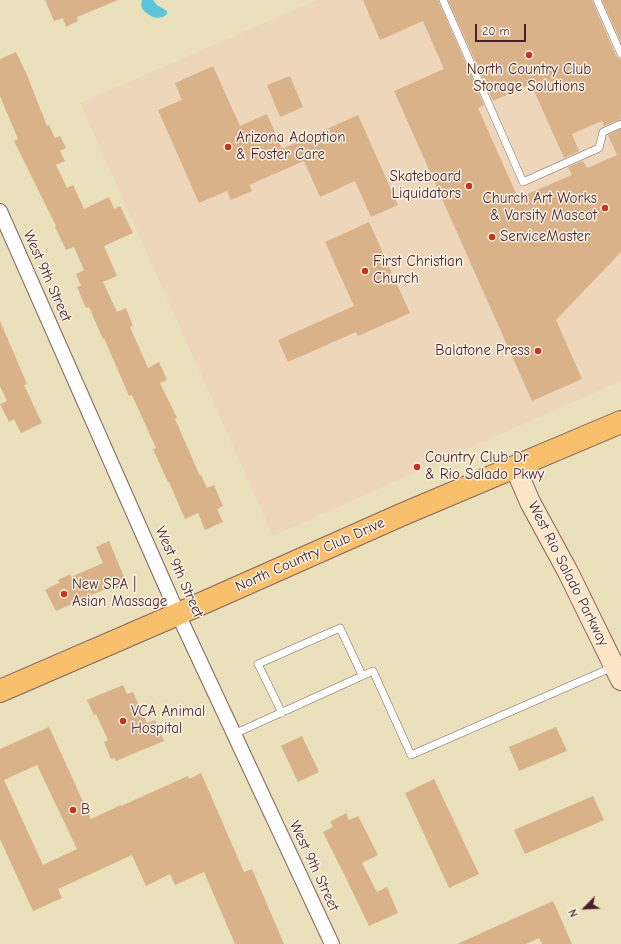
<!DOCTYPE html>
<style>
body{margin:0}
#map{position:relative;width:621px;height:944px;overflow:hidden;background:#eae0bc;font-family:"Comic Neue",sans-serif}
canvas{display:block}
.north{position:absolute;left:565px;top:888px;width:40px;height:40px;-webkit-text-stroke:3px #fcf5e5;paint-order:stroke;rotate:246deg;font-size:11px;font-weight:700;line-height:16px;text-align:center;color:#4a1f2b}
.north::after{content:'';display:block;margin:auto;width:14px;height:18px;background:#4a1f2b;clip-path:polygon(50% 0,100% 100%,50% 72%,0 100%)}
.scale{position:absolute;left:475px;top:24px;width:51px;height:18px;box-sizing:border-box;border:2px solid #4a1f2b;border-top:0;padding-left:5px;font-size:12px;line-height:14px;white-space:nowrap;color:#4a1f2b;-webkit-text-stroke:3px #fcf5e5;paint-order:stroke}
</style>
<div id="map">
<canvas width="621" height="944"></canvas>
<div class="north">N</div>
<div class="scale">20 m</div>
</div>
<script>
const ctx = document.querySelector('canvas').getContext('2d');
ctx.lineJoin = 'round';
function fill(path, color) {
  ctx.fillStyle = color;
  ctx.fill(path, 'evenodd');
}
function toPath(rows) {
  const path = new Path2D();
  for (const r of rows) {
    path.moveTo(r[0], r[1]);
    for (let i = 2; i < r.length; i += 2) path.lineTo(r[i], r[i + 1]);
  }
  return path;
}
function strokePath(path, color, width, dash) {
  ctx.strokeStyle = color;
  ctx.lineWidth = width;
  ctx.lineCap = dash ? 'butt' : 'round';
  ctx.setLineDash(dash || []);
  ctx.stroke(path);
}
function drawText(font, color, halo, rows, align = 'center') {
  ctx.font = font + ' "Comic Neue",sans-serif';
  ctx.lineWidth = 3;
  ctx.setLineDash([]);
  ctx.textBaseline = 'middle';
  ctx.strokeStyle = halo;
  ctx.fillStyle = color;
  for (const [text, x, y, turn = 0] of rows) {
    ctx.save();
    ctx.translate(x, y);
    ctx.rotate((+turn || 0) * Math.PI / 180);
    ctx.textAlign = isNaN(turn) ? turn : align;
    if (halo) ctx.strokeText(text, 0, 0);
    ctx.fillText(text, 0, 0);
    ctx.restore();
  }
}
const built = toPath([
 [317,0,621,0,621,381,505,432,273,536,80,103]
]);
const water = toPath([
 [142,0,153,0,157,5,167,11,167,14,163,17,156,18,151,16,144,11,142,8,141,5]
]);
const building = toPath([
 [45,0,118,0,77,17,78,21,66,27,63,18,54,21],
 [363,0,438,0,484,105,478,108,518,198,572,175,568,167,583,161,587,168,617,155,608,135,621,129,621,252,556,320,582,379,532,401,394,91,444,69,423,21,380,40],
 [448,0,592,0,616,56,618,58,621,59,621,119,604,126,602,121,572,134,579,151,564,158,531,84,493,101],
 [602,0,621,0,621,42],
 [16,52,27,75,47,126,49,125,55,138,60,136,66,148,60,151,65,161,56,165,67,188,73,185,84,209,109,197,114,209,120,206,133,233,104,246,117,276,103,282,117,312,126,308,133,326,130,327,148,368,159,362,167,380,160,383,177,418,175,419,200,476,201,475,207,488,214,485,223,506,217,509,223,522,205,530,198,513,185,519,169,482,168,482,153,449,156,448,132,395,129,396,104,338,103,339,89,307,86,308,77,287,81,286,76,274,84,270,74,247,66,250,55,227,56,226,14,141,18,139,0,96,0,59],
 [213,66,240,126,267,114,282,149,358,115,398,205,371,217,355,181,320,197,304,161,249,185,252,191,231,200,227,191,199,203,158,110,182,100,175,83],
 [290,76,303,107,280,117,267,85],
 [369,222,410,313,358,336,356,332,288,362,278,340,354,306,325,242],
 [0,321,27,384,24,385,42,423,21,433,14,419,9,422,0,404,7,401,0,386],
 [109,541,127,584,113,590,112,586,56,611,45,590,59,583,58,580,70,574,71,577,103,563,96,547],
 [123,685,127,694,133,692,147,723,155,720,164,741,116,761,114,758,111,759,104,742,108,740,96,714,94,715,87,700],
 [49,727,91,819,121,805,121,806,188,776,189,779,201,773,244,872,252,869,284,944,235,944,204,872,175,885,170,874,146,886,132,855,58,889,62,898,33,911,0,839,0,749],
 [37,765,77,849,43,865,4,780],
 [556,727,567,751,519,771,509,747],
 [302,736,319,772,298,782,281,746],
 [434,779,479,874,449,888,405,793],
 [593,796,604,820,525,854,514,830],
 [346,813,349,820,358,816,378,855,362,863,377,892,387,887,398,913,369,926,344,874,323,832,333,827,330,822],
 [553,901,572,944,542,944,539,938,526,944,457,944]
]);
const lane = toPath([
 [443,0,523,182,599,148,603,132,621,124],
 [597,0,621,54],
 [282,713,258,664,340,628,362,675],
 [234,734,373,671,411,755,613,667]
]);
const street = toPath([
 [0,211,178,614,332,944]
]);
const secondary = toPath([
 [515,467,530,502,568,572,621,680]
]);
const primary = toPath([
 [0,691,178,614,401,515,621,422]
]);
const markers = [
 [529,55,4,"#c8321e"],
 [228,147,4,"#c8321e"],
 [469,186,4,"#c8321e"],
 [605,208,4,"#c8321e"],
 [492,237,4,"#c8321e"],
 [365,271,4,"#c8321e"],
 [538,351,4,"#c8321e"],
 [417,467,4,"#c8321e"],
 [64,594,4,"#c8321e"],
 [123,721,4,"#c8321e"],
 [73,810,4,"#c8321e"]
];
const poiNames = [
 ["North Country Club",529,70,"center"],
 ["Storage Solutions",529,87,"center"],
 ["Arizona Adoption",236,138],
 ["& Foster Care",236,155],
 ["Skateboard",461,177,"right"],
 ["Liquidators",461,194,"right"],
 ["Church Art Works",597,199,"right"],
 ["& Varsity Mascot",597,216,"right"],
 ["ServiceMaster",500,237],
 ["First Christian",373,262],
 ["Church",373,279],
 ["Balatone Press",530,351,"right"],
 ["Country Club Dr",425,458],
 ["& Rio Salado Pkwy",425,475],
 ["New SPA |",72,585],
 ["Asian Massage",72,602],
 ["VCA Animal",131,712],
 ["Hospital",131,729],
 ["B",81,810]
];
const streetNames = [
 ["West 9th Street",47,276,66],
 ["North Country Club Drive",310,555,-24],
 ["West 9th Street",179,572,66],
 ["West Rio Salado Parkway",568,574,63],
 ["West 9th Street",314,866,65]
];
fill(built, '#eed6bb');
fill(water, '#5cc5d9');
fill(building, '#d9b289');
strokePath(lane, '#82635e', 8);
strokePath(street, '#82635e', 16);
strokePath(secondary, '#82635e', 22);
strokePath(primary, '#82635e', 24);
strokePath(lane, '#fff', 7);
strokePath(street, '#fff', 14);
strokePath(secondary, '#fce5c4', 20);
strokePath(primary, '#f8bf6c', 22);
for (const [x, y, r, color] of markers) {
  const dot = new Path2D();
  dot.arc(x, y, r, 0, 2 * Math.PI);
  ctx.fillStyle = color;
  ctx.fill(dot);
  strokePath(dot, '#fcf5e5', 1.5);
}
drawText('15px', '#4a1f2b', '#fcf5e5', poiNames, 'left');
drawText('15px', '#4a1f2b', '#fcf5e5', streetNames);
</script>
